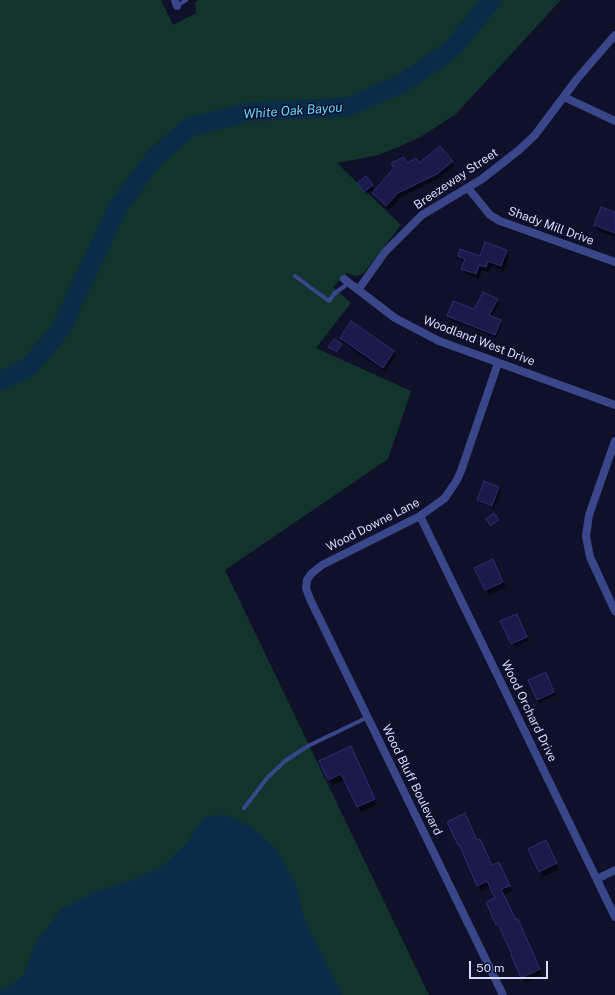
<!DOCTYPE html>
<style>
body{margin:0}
#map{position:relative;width:615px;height:995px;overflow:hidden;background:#0f1029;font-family:"Public Sans",sans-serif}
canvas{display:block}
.scale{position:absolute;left:469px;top:961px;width:79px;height:18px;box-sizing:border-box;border:2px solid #d8dbff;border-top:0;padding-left:5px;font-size:12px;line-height:14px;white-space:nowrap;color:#d8dbff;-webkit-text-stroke:3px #0f1029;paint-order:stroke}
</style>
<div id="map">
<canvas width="615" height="995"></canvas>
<div class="scale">50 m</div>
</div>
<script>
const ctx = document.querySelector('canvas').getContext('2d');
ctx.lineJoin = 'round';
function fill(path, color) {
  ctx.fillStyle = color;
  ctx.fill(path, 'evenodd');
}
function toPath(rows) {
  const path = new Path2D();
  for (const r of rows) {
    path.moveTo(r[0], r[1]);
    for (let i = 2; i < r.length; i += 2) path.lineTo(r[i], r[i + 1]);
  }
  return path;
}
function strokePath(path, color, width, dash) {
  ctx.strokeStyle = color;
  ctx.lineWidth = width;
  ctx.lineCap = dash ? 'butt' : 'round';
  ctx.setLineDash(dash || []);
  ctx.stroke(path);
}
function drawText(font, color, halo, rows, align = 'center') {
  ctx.font = font + ' "Public Sans",sans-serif';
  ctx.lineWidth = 3;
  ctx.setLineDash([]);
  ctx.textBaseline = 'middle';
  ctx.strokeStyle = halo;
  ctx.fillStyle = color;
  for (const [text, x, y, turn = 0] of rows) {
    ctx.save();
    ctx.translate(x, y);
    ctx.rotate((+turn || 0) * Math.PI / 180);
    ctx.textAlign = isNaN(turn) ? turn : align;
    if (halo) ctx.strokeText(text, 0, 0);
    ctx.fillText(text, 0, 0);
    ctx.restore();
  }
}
const green = toPath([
 [0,0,161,0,173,25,196,13,195,2,198,0,561,0,456,114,422,136,405,144,379,155,337,163,401,225,363,274,355,276,347,273,333,287,351,303,316,348,411,391,388,459,225,570,429,995,0,995]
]);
const water = toPath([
 [227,815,252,827,276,849,295,883,305,921,342,995,0,995,0,991,4,990,24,974,33,950,44,931,61,909,95,892,132,880,161,867,185,845,205,816]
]);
const shadow = toPath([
 [452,161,454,166,440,178,401,197,389,210,375,197,373,193,407,164],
 [372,185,374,189,366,195,360,186],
 [601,208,615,213,615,237,598,231,595,225],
 [506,251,509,257,504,271,491,266,489,272,482,270,479,279,465,274,462,268,464,263,462,262,459,256,481,258],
 [497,300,499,304,492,317,500,321,502,324,497,338,450,320,448,316,475,310],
 [341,338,393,352,396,356,385,372,343,343],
 [341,345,342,346,338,353,329,347],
 [499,487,501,491,494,508,480,503,478,500],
 [493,514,499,522,492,527,487,519],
 [496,566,506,587,489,595,475,568],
 [518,618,529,640,514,647,502,622],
 [547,677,556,695,539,703,537,699],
 [354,753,377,805,361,812,345,780,332,785,320,761],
 [448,822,478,841,493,866,501,869,512,891,504,895,516,921,520,926,542,975,525,983,502,930,500,930,497,925,487,903,497,898,491,886,481,891],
 [549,847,559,869,543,877,540,871]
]);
const river = toPath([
 [0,381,29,367,60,330,118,207,154,158,190,127,248,112,348,107,403,83,451,50,492,0]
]);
const building = toPath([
 [440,146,453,161,437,174,398,193,386,206,372,193,394,168,391,163,404,157,407,163,416,158,419,163,440,146],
 [366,176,373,185,364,192,357,183,366,176],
 [601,207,615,212,615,233,594,225,601,207],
 [485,242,507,250,501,266,488,261,486,267,479,265,476,274,461,269,465,259,458,256,460,249,480,256,485,242],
 [483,292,498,299,489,315,501,320,495,335,447,316,453,301,474,309,483,292],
 [351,321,394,351,383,368,340,338,351,321],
 [334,339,342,344,337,352,328,347,334,339],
 [484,481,499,487,492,506,477,500,484,481],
 [494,513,499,520,491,526,486,519,494,513],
 [493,559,503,582,485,590,474,568,493,559],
 [517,614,527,637,511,644,500,621,517,614],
 [546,672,554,692,537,700,528,680,546,672],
 [351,746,375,799,357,807,341,774,328,780,319,761,351,746],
 [465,813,477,840,480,839,492,865,499,862,510,886,501,889,516,920,518,919,540,969,521,978,511,955,512,955,498,924,496,925,486,902,495,898,487,881,477,886,459,844,458,845,447,822,465,813],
 [546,840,557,863,539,872,528,849,546,840]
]);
const lane = toPath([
 [177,6,186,0],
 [295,276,329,301,335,293,349,283],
 [244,808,268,777,285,761,308,746,368,717]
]);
const street = toPath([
 [175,0,177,6],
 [564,97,615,121],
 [468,188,490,215,500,221,615,262],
 [344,279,395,318,439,341,615,405],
 [358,290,385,252,422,215,482,179,519,150,535,135,577,79,615,35],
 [498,363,461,471,457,480,445,498,420,516,322,565,311,574,307,580,306,588,310,599,503,995],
 [615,441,589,515,586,536,590,557,615,611],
 [420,516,615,917],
 [597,879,615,870]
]);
const streetNames = [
 ["Breezeway Street",456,179,-34],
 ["Shady Mill Drive",551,226,20],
 ["Woodland West Drive",479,341,21],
 ["Wood Downe Lane",373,525,-27],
 ["Wood Orchard Drive",529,711,64],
 ["Wood Bluff Boulevard",412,780,64]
];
const waterNames = [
 ["White Oak Bayou",293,111,-4]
];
fill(green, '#12342c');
fill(water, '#092d49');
fill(shadow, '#0007');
strokePath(river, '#092d49', 19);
fill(building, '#1b1b4b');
strokePath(building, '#2d2c77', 1);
strokePath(lane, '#39468a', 4);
strokePath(street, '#39468a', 8);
drawText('12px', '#d8dbff', '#0f1029', streetNames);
drawText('italic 13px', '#66d6ff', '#0f1029', waterNames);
</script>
